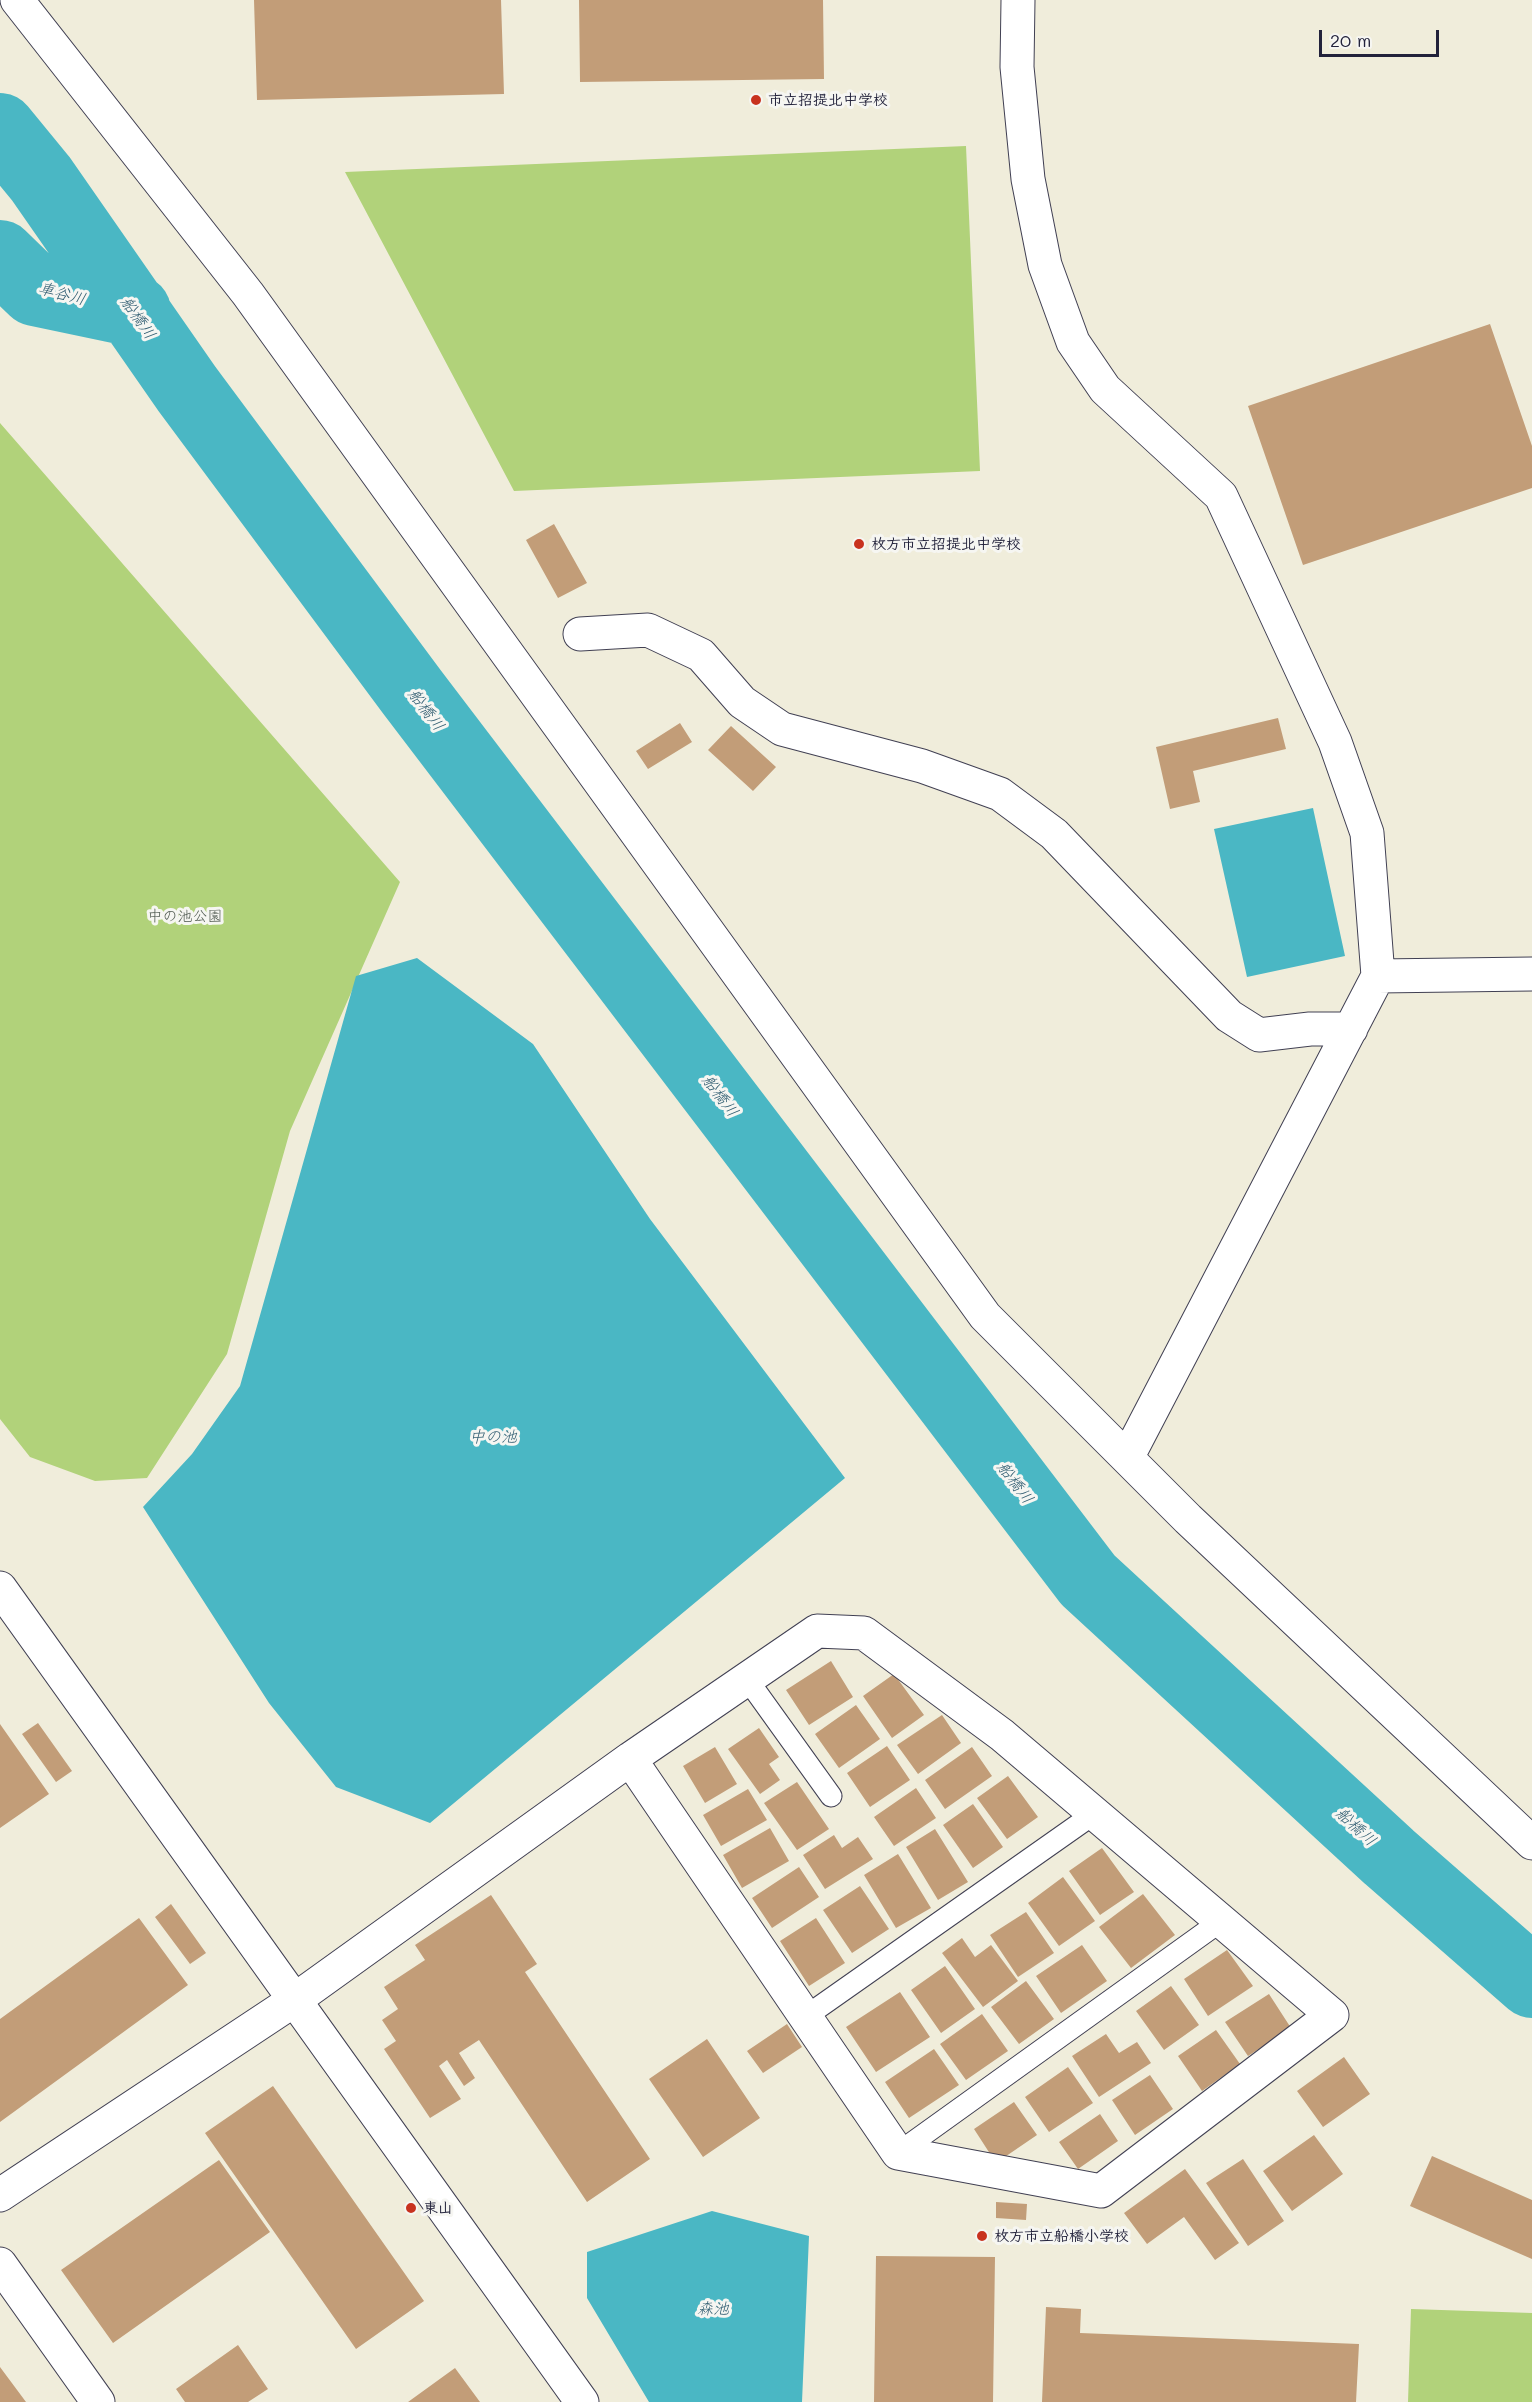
<!DOCTYPE html>
<html>
<head>
<meta charset="utf-8">
<style>
	body { margin:0 }
	#map { position:relative; width:1532px; height:2402px; overflow:hidden; background:#f0eddb; font-family:Mali,sans-serif }
	canvas { display:block }
	.scale { position:absolute; left:1319px; top:30px; width:120px; height:27px; box-sizing:border-box; border:3px solid #22223b; border-top:0; padding-left:8px; font-size:18px; line-height:21px; white-space:nowrap; color:#22223b; -webkit-text-stroke:4px #f6f6f2; paint-order:stroke }
</style>
</head>
<body>
<div id="map">
<canvas width="1532" height="2402"></canvas>
<div class="scale">20 m</div>
</div>
<script>
const ctx = document.querySelector('canvas').getContext('2d');
ctx.lineJoin = 'round';
function fill(path, color) { ctx.fillStyle = color; ctx.fill(path, 'evenodd'); }
const toPath = rows => new Path2D(rows.map(r => 'M' + r).join(''));
function trace(path, color, width, dash) { ctx.strokeStyle = color; ctx.lineWidth = width; ctx.lineCap = dash ? 'butt' : 'round'; ctx.setLineDash(dash || []); ctx.stroke(path); }
function drawText(font, color, halo, rows, align = 'center') {
  ctx.font = font + ' Mali,"Klee One",sans-serif'; ctx.lineWidth = 6; ctx.setLineDash([]); ctx.textBaseline = 'middle'; ctx.strokeStyle = halo; ctx.fillStyle = color; for (const [text, x, y, turn = 0] of rows) {
    ctx.save(); ctx.translate(x, y); ctx.rotate((+turn || 0) * Math.PI / 180); ctx.textAlign = isNaN(turn) ? turn : align; if (halo) ctx.strokeText(text, 0, 0); ctx.fillText(text, 0, 0); ctx.restore();
  }
}
fill(toPath([
	[966,146,980,471,514,491,345,172],
	[0,423,400,882,290,1131,227,1354,147,1478,95,1481,30,1457,0,1419],
	[1411,2309,1532,2313,1532,2402,1408,2402]
]), '#b1d27a');
fill(toPath([
	[1313,808,1345,956,1247,977,1214,829],
	[417,958,533,1044,650,1219,845,1478,430,1823,336,1787,269,1703,143,1507,192,1454,240,1386,356,976],
	[712,2211,809,2236,802,2402,649,2402,587,2298,587,2252]
]), '#4ab7c4');
trace(toPath([
	[0,129,41,179,187,389,412,692,1088,1580,1389,1857,1532,1982],
	[0,256,35,290,135,311]
]), '#4ab7c4', 72);
fill(toPath([
	[254,0,501,0,504,94,257,100],
	[579,0,823,0,824,79,580,82],
	[1490,324,1532,446,1532,488,1303,565,1248,406],
	[554,524,587,583,558,598,526,540],
	[1278,718,1286,749,1193,771,1200,802,1170,809,1156,747],
	[680,723,692,742,648,769,636,751],
	[731,726,776,767,753,791,708,750],
	[831,1661,853,1697,809,1725,786,1690],
	[894,1674,924,1715,892,1738,863,1696],
	[856,1705,880,1739,839,1768,815,1734],
	[942,1715,961,1743,918,1774,897,1745],
	[38,1723,72,1771,56,1782,22,1734],
	[0,1724,49,1794,0,1828],
	[759,1728,779,1757,769,1764,780,1780,760,1794,728,1749],
	[887,1746,910,1780,870,1807,847,1773],
	[715,1747,737,1784,705,1803,683,1766],
	[972,1747,992,1776,945,1809,925,1780],
	[1008,1776,1038,1817,1007,1839,977,1798],
	[797,1782,829,1829,797,1850,764,1803],
	[916,1788,936,1818,894,1846,874,1817],
	[748,1789,767,1820,721,1846,703,1815],
	[973,1804,1003,1847,973,1868,943,1825],
	[770,1828,789,1861,742,1888,723,1855],
	[935,1829,968,1882,938,1900,906,1847],
	[834,1835,842,1848,858,1837,873,1859,825,1889,803,1855],
	[1102,1848,1134,1892,1100,1915,1069,1871],
	[898,1854,931,1908,896,1928,864,1875],
	[799,1867,819,1897,772,1928,752,1898],
	[1063,1877,1095,1921,1059,1946,1028,1903],
	[860,1886,889,1929,852,1953,823,1910],
	[1143,1894,1175,1935,1131,1968,1099,1927],
	[491,1895,537,1964,525,1972,650,2159,587,2202,479,2040,459,2053,475,2078,464,2086,447,2060,439,2066,461,2099,430,2118,384,2049,396,2041,382,2020,398,2009,384,1987,425,1960,415,1945],
	[171,1904,206,1953,190,1964,155,1917],
	[1026,1912,1054,1953,1018,1977,990,1935],
	[139,1918,188,1985,0,2122,0,2019],
	[816,1918,845,1963,809,1986,780,1941],
	[962,1938,975,1957,991,1945,1018,1981,983,2007,942,1953],
	[1082,1945,1107,1981,1061,2013,1036,1976],
	[1227,1950,1253,1986,1208,2016,1184,1979],
	[945,1966,975,2009,941,2033,911,1990],
	[1026,1981,1054,2019,1019,2044,991,2007],
	[1171,1986,1199,2025,1164,2050,1136,2011],
	[900,1992,930,2037,876,2072,846,2027],
	[1269,1994,1291,2028,1248,2056,1225,2022],
	[982,2014,1008,2051,966,2080,940,2044],
	[787,2024,802,2047,763,2073,747,2051],
	[1216,2030,1240,2064,1202,2091,1178,2056],
	[1106,2034,1119,2053,1137,2042,1151,2063,1099,2097,1072,2056],
	[707,2039,760,2118,703,2157,649,2079],
	[934,2049,959,2085,909,2118,885,2082],
	[1344,2057,1370,2094,1323,2127,1297,2091],
	[1068,2067,1093,2103,1049,2132,1025,2097],
	[1150,2075,1173,2109,1135,2135,1112,2100],
	[273,2086,424,2301,356,2349,205,2133],
	[1014,2102,1037,2135,996,2163,974,2129],
	[1100,2114,1118,2141,1078,2169,1059,2142],
	[1314,2135,1343,2174,1292,2211,1263,2171],
	[1432,2156,1532,2200,1532,2259,1410,2206],
	[1243,2159,1284,2221,1248,2246,1206,2183],
	[219,2160,270,2232,113,2343,61,2270],
	[1185,2169,1239,2243,1215,2260,1184,2217,1147,2244,1124,2213],
	[996,2202,1027,2204,1026,2220,996,2218],
	[876,2256,995,2257,993,2402,874,2402],
	[1046,2307,1081,2309,1080,2333,1359,2344,1356,2402,1042,2402],
	[238,2345,268,2389,248,2402,185,2402,176,2389],
	[0,2367,26,2402,0,2402],
	[455,2368,480,2402,408,2402]
]), '#c29d78');
const service = toPath([
	[747,1679,831,1796],
	[805,2017,1095,1813],
	[898,2153,1221,1921]
]);
const minor = toPath([
	[17,0,248,294,985,1316,1188,1519,1532,1843],
	[1018,0,1017,67,1028,179,1045,265,1073,342,1105,389,1221,496,1335,742,1367,833,1378,976,1127,1458],
	[580,634,648,630,701,655,742,702,782,729,922,766,1000,794,1054,834,1229,1016,1259,1035,1310,1029,1351,1029],
	[1378,976,1532,974],
	[0,2195,296,1999,630,1759,817,1631,864,1633,1002,1735,1332,2015,1101,2191,898,2153,630,1759],
	[0,2264,98,2402]
]);
const tertiary = toPath([
	[0,1588,582,2402]
]);
trace(service, '#414053', 23);
trace(minor, '#414053', 35);
trace(tertiary, '#414053', 35);
trace(service, '#fff', 21);
trace(minor, '#fff', 33);
trace(tertiary, '#fff', 33);
for (const [x, y, r, color] of [
	[756,100,6,"#c8321e"],
	[859,544,6,"#c8321e"],
	[411,2208,6,"#c8321e"],
	[982,2236,6,"#c8321e"]
]) { const dot = new Path2D(); dot.arc(x, y, r, 0, 2 * Math.PI); ctx.fillStyle = color; ctx.fill(dot); trace(dot, '#f6f6f2', 2); }
drawText('bold 15px', '#22223b', '#f6f6f2', [
	["市立招提北中学校",768,100],
	["枚方市立招提北中学校",871,544],
	["東山",423,2208],
	["枚方市立船橋小学校",994,2236]
], 'left');
drawText('15px', '#4d574e', '#f6f6f2', [
	["中の池公園",185,916]
]);
drawText('italic 16px', '#325e72', '#f6f6f2', [
	["車谷川",62,294,15],
	["船橋川",138,318,55],
	["船橋川",426,710,53],
	["船橋川",720,1096,53],
	["中の池",493,1437],
	["船橋川",1015,1483,53],
	["船橋川",1356,1827,43],
	["森池",713,2309]
]);
</script>
</body>
</html>
